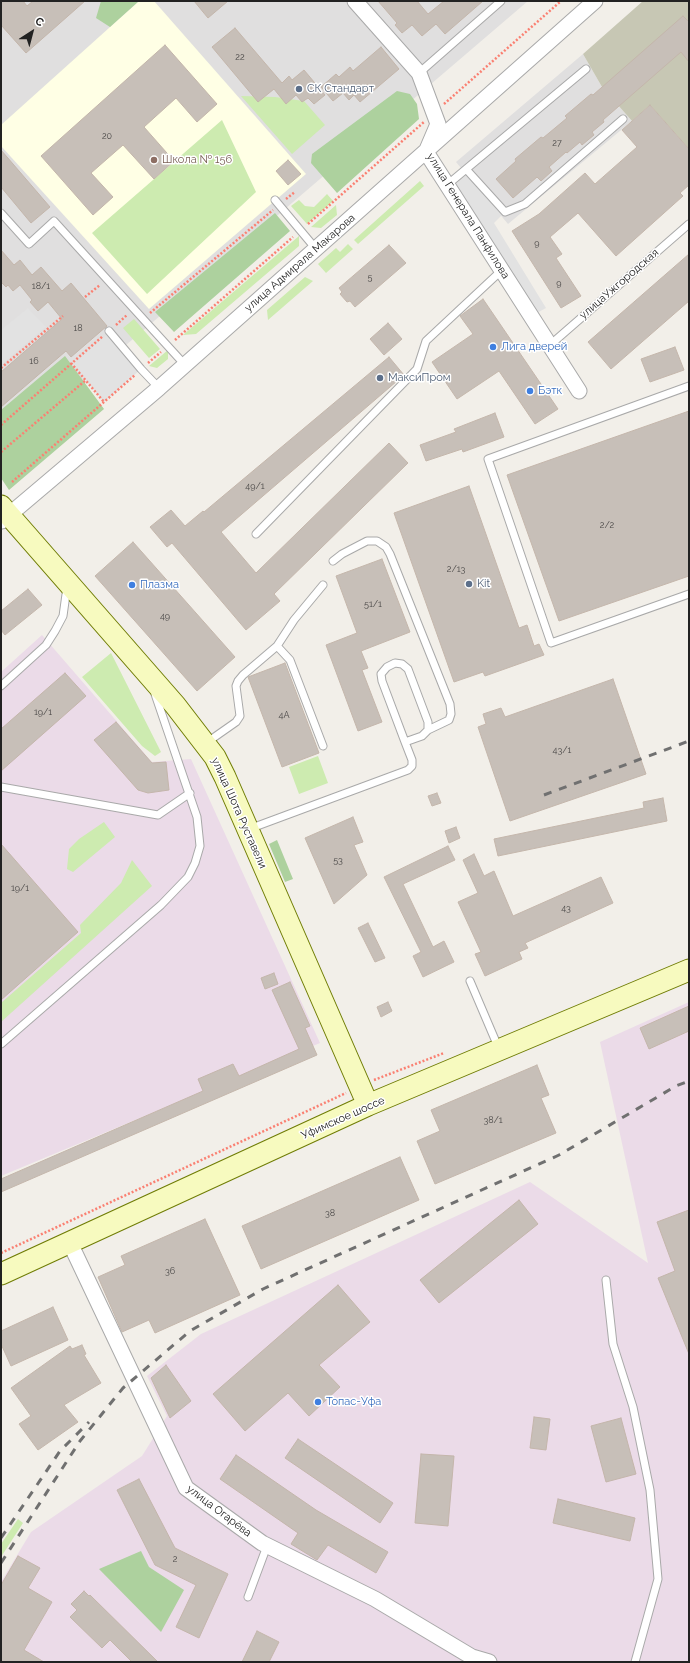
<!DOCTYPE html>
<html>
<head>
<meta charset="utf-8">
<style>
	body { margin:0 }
	#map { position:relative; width:690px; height:1663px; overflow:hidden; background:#f2efe9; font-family:Raleway,sans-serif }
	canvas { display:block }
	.frame { position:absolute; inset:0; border:2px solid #222; pointer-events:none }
	.north { position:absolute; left:12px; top:12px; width:40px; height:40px; -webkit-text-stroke:3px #fff; paint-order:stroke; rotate:36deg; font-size:11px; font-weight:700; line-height:16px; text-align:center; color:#222 }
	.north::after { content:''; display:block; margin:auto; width:14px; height:18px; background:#222; clip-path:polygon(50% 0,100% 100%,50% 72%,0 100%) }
</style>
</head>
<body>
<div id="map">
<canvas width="690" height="1663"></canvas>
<div class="frame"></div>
<div class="north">С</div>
</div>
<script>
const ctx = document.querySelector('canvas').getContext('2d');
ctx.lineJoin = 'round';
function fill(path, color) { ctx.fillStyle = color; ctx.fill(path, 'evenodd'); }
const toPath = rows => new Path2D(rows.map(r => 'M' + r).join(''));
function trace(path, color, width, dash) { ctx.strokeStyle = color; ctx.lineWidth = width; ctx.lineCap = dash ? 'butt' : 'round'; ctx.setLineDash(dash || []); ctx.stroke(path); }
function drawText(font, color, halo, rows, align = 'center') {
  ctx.font = font + ' Raleway,sans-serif'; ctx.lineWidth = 3; ctx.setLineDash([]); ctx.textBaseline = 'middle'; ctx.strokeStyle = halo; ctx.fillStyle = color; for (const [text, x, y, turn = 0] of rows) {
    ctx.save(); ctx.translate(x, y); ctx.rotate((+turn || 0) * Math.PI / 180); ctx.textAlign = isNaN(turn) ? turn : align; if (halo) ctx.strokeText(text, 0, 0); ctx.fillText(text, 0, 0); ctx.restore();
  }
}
fill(toPath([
	[1,1,528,1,1,452],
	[583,54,602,87,632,121,508,224,456,162]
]), '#e0dfdf');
fill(toPath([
	[42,635,152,762,191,759,320,1043,1,1176,1,672],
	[689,1002,689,1662,1,1662,1,1582,31,1532,142,1456,167,1416,147,1376,201,1334,530,1182,648,1263,600,1042]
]), '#ebdbe8');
fill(toPath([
	[139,1,154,1,306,174,149,309,1,146,1,125]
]), '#ffffe5');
fill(toPath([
	[643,1,689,1,689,149,650,105,632,121,602,87,583,54]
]), '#c7c7b4');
fill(toPath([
	[241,96,275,97,304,101,325,125,292,154],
	[222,120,256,192,147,294,92,233],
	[420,181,424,186,358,244,354,240],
	[327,194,333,201,307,224,291,206,299,200,305,206,314,207],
	[336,205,337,215,321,228,311,227],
	[299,236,299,246,196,334,183,335],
	[348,244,353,249,326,273,318,264,336,248,340,252],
	[305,277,313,281,268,320,267,310],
	[134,319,160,349,149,358,123,328],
	[168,350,168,359,157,368,149,366],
	[111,653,161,752,155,756,142,746,82,677],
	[318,756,328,783,299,794,289,767],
	[104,822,115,837,73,872,67,869,69,849,79,839],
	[132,860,152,886,1,1022,1,1003,81,933,80,925,121,883],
	[18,1519,23,1523,1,1557,1,1544]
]), '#cdebb0');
fill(toPath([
	[101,1,139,1,110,27,96,18],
	[397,91,410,94,417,104,419,119,337,193,311,163,312,154],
	[275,213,290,231,174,332,155,312],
	[65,356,104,409,9,490,1,478,1,410],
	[277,840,293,879,285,882,269,844],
	[141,1551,149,1567,184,1590,161,1632,99,1569]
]), '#add19e');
fill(toPath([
	[467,174,502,215,494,223,546,308,535,314,455,184],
	[28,308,46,327,1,365,1,330],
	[110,332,141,369,104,402,71,363]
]), '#e2e2e2');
const building = toPath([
	[1,1,23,1,27,6,33,1,85,1,26,53,1,25,1,1],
	[194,1,228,1,208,18,194,1],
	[378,1,417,1,428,14,444,1,483,1,445,34,436,24,422,36,412,25,402,33,395,25,397,23,378,1],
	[683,16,689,22,689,62,681,52,603,120,604,122,592,132,594,135,582,145,580,142,567,153,566,152,549,167,552,171,541,181,537,177,513,198,496,179,516,161,515,159,541,137,543,138,567,118,565,116,591,94,593,95,683,16],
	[235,28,282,83,289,76,292,80,304,70,325,95,314,104,308,98,302,102,296,95,286,104,274,89,258,102,212,47,235,28],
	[165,45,217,104,197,122,176,98,144,127,174,161,154,179,123,145,91,173,113,197,93,215,41,156,165,45],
	[381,47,399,69,360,102,354,95,349,100,343,93,333,101,321,87,336,74,339,77,350,67,353,71,381,47],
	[650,105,689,149,689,185,680,193,683,196,616,256,578,213,550,237,562,254,556,258,581,296,561,308,512,231,539,214,585,173,595,184,637,147,622,130,650,105],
	[1,150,50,207,31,223,1,187,1,150],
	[288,160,301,174,288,185,276,171,288,160],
	[389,245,406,263,355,307,350,301,347,302,340,294,342,292,339,288,389,245],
	[1,250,14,265,20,260,32,275,41,267,62,291,71,283,107,326,71,357,66,351,1,407,1,372,62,319,48,302,38,311,30,302,32,300,20,285,13,291,8,285,6,287,1,282,1,250],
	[689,254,689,301,611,369,588,342,689,254],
	[483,299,558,409,535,424,499,371,457,399,432,362,473,334,460,316,483,299],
	[388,323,402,339,384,355,370,339,388,323],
	[675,347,684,370,650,382,641,359,675,347],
	[389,357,404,375,221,532,256,573,389,443,408,463,274,594,280,601,246,630,172,543,167,547,150,527,171,510,185,526,203,511,204,512,389,357],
	[689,411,689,576,559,621,507,475,689,411],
	[495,413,504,437,463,452,462,449,426,461,420,445,456,432,454,429,495,413],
	[469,486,519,628,527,625,534,646,539,644,544,655,485,676,483,672,454,682,394,513,469,486],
	[133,542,235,657,197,691,95,576,133,542],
	[382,559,410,632,361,651,368,668,362,670,382,722,358,731,326,645,357,633,336,576,382,559],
	[28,589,42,605,5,635,1,630,1,611,28,589],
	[285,663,319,753,282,767,248,677,285,663],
	[65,673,86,696,1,771,1,729,65,673],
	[613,679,646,774,510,821,478,727,486,724,483,714,501,708,505,717,613,679],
	[116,722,152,763,166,762,169,790,148,793,138,790,94,740,116,722],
	[437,793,441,803,432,806,428,796,437,793],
	[663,798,667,821,498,856,494,839,644,808,643,802,663,798],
	[353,817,363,842,354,845,367,875,334,904,305,838,353,817],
	[456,827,460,838,449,843,445,831,456,827],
	[1,844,78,932,1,1000,1,844],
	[448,846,455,860,403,884,433,947,444,941,454,962,423,977,413,956,421,952,384,877,448,846],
	[474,854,484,876,494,871,513,916,601,877,613,903,525,943,528,948,519,952,522,959,485,976,475,954,481,952,458,902,478,893,463,860,474,854],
	[368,923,385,958,375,962,358,928,368,923],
	[274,973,278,984,265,989,261,978,274,973],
	[290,982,310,1026,305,1028,317,1055,1,1192,1,1179,203,1091,198,1079,233,1064,239,1076,299,1049,272,990,290,982],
	[388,1002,392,1011,381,1017,377,1007,388,1002],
	[689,1006,689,1031,649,1049,640,1028,689,1006],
	[537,1065,549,1095,541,1098,556,1133,435,1184,417,1141,440,1131,431,1110,537,1065],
	[400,1157,419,1200,261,1269,242,1226,400,1157],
	[519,1200,538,1224,439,1303,420,1280,519,1200],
	[689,1210,689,1354,658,1278,675,1271,657,1222,689,1210],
	[205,1219,240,1295,155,1333,149,1320,122,1332,98,1277,125,1265,121,1256,205,1219],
	[338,1285,370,1322,319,1365,340,1387,309,1416,288,1393,245,1431,213,1394,338,1285],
	[53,1307,68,1340,11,1366,1,1344,1,1331,53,1307],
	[82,1345,86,1354,84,1355,101,1383,64,1405,78,1422,38,1450,19,1424,31,1416,11,1388,70,1346,72,1349,82,1345],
	[166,1365,191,1401,170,1418,151,1378,166,1365],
	[534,1417,550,1419,546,1450,530,1448,534,1417],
	[621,1418,636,1474,606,1482,591,1426,621,1418],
	[298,1439,393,1503,380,1523,285,1458,298,1439],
	[421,1454,454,1456,448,1526,415,1523,421,1454],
	[236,1455,316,1510,388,1552,376,1573,328,1545,317,1560,291,1544,298,1533,220,1479,236,1455],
	[139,1479,175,1548,228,1574,199,1638,176,1627,196,1585,155,1565,117,1490,139,1479],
	[558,1499,635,1518,630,1541,553,1523,558,1499],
	[18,1556,40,1568,28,1588,52,1602,24,1650,44,1662,1,1662,1,1585,18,1556],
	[84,1591,89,1596,90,1595,158,1662,132,1662,110,1640,102,1648,70,1617,77,1610,71,1604,84,1591],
	[257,1631,279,1642,269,1662,242,1662,257,1631]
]);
fill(building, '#c7bfb8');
trace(building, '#c4b6ab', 1);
const lane = toPath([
	[419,73,501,1],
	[466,169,505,212,525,204,623,119],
	[447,185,586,69],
	[275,200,316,249],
	[1,213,29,244,54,221,185,365],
	[109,331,141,369,159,388],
	[550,345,689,224],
	[689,386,488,459,551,643,689,594],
	[256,534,417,369,426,341,502,270],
	[333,561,342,554,367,541,377,541,386,547,390,554,450,704,451,714,449,720,428,730],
	[277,646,290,660,323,746],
	[1,686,46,645,55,631,63,616,67,587],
	[206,743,236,722,240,716,236,686,238,681,243,675,277,646,294,620,323,585],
	[1,787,158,815,190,793],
	[249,829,408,770,412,766,412,760,405,742,382,681,381,674,387,667,395,663,402,664,408,669,428,722,428,730,422,736,405,742],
	[470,981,499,1049],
	[1,1044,161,905,188,877,195,863,200,846,197,817,155,694],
	[606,1280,613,1344,633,1407,650,1490,658,1579,635,1662],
	[248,1597,267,1546]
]);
const street = toPath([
	[355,1,419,73,438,124,426,152,579,391],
	[2,521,159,388,595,1],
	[70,1243,186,1488,262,1543,375,1599,472,1657,489,1662]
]);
const secondary = toPath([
	[1,506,175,705,215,757,225,777,368,1105],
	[1,1274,368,1105,689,970]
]);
trace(lane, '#a9a9a9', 9);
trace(street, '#a9a9a9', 17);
trace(secondary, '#707d05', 23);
trace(toPath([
	[444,104,561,1],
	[286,199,295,192],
	[308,224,424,122],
	[85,297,100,285],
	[150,313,273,210],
	[116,325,127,315],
	[175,340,293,237],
	[71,363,104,402],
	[148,363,161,352],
	[1,368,63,316],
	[1,425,103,336],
	[1,452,86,380],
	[12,482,135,375],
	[374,1080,444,1053],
	[1,1253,346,1093]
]), '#fa8072', 2.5, [2, 2]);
trace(lane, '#fff', 7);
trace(street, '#fff', 15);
trace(secondary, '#f7fabf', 21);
trace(toPath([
	[544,795,689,741],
	[1,1538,60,1451,89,1422],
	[1,1563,80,1441,123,1388,190,1331,263,1289,559,1155,676,1086,689,1081]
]), '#707070', 3, [8, 8]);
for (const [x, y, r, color] of [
	[299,89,4,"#5c6f8a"],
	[154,160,4,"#8d6e63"],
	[493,347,4,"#3f7fe0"],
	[380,378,4,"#5c6f8a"],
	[530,391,4,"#3f7fe0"],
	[469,584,4,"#5c6f8a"],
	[132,585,4,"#3f7fe0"],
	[318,1402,4,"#3f7fe0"]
]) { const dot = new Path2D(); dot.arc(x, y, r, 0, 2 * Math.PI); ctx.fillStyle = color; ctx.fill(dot); trace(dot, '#fff', 1.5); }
drawText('9px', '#4b4948', null, [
	["22",240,57],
	["20",107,136],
	["27",557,143],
	["9",537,243],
	["5",370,277],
	["9",559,283],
	["18/1",41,286],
	["18",78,328],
	["16",34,361],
	["49/1",255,486],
	["2/2",607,525],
	["2/13",456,569],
	["51/1",373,604],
	["49",165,616],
	["19/1",43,712],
	["4А",284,715],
	["43/1",562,750],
	["53",338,860],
	["19/1",20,888],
	["43",566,908],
	["38/1",493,1120],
	["38",330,1213],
	["36",170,1271],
	["2",175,1559]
]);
drawText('11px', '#4e5e75', '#fff', [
	["СК Стандарт",307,89],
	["МаксиПром",388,378],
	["Kit",477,584]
], 'left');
drawText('11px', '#785e54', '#fff', [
	["Школа № 156",162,160]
], 'left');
drawText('11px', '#222', '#fff', [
	["улица Генерала Панфилова",468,216,58],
	["улица Адмирала Макарова",300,263,-41],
	["улицаУжгородская",619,284,-41],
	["улица Шота Руставели",239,813,66],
	["Уфимское шоссе",343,1118,-24],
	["улица Огарёва",219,1511,37]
]);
drawText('11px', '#366cbe', '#fff', [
	["Лига дверей",501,347],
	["Бэтк",538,391],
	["Плазма",140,585],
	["Топас-Уфа",326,1402]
], 'left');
</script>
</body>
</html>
